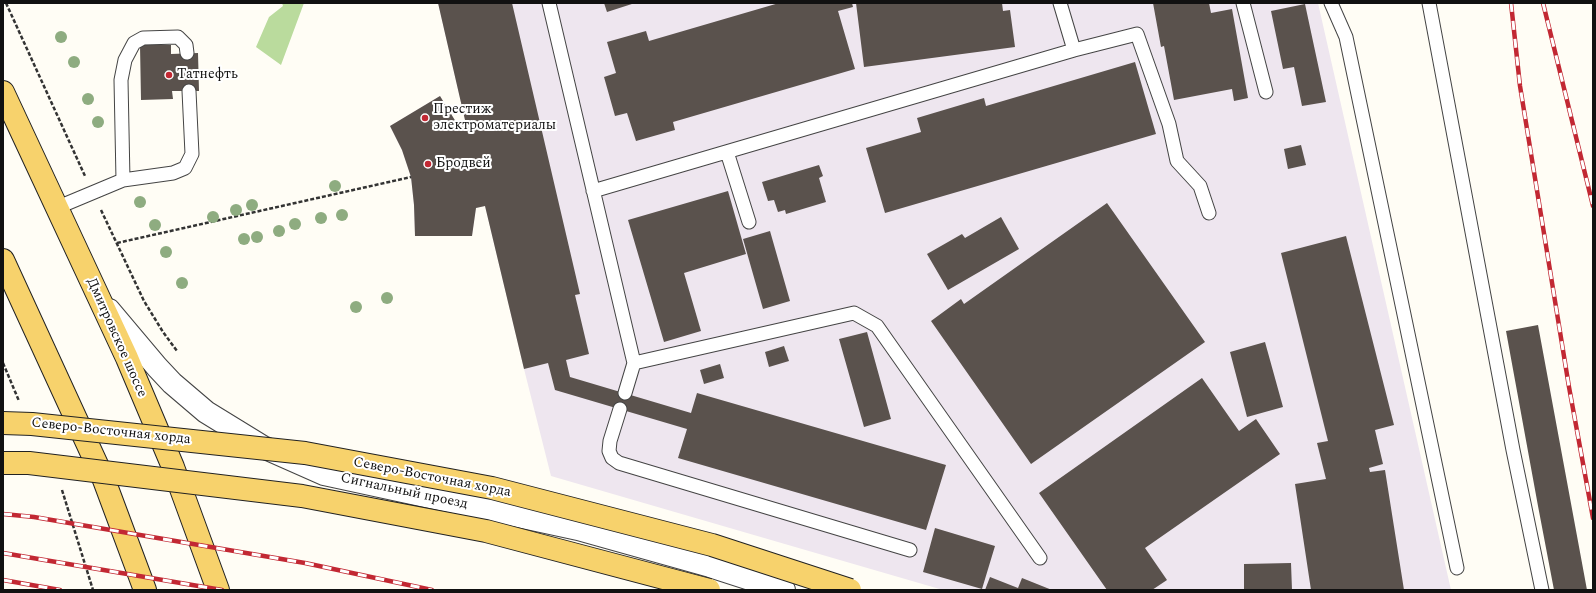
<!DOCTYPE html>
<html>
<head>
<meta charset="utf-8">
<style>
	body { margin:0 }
	#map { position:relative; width:1596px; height:593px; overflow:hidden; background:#fffdf5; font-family:Spectral,serif }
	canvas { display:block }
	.frame { position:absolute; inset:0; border:4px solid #111; pointer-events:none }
</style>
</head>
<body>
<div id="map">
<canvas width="1596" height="593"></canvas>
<div class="frame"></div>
</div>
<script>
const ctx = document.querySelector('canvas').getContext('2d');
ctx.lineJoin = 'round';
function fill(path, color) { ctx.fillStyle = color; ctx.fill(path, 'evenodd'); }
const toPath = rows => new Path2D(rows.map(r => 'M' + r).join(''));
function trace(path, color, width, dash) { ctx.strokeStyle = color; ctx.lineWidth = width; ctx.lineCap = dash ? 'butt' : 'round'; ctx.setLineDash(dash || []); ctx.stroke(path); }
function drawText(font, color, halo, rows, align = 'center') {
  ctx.font = font + ' Spectral,serif'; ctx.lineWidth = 4; ctx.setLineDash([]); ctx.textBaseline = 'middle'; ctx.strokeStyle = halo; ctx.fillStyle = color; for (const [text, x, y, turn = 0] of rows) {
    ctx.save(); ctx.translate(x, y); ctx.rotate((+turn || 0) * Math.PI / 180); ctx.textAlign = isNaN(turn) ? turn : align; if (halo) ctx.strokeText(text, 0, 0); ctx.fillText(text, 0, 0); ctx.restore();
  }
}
fill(toPath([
	[438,3,1318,3,1451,590,943,590,551,476,524,369,485,206,476,208,472,236,415,236,414,205,411,177,402,150,390,126,440,96,456,122,465,120]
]), '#eee6ef');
fill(toPath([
	[282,3,304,3,281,65,256,47,269,17,283,6]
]), '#badb9d');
fill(toPath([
	[438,3,512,3,580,294,575,295,589,354,566,360,570,377,691,413,697,393,946,465,926,530,678,458,687,429,555,390,548,363,524,369,485,206,476,208,472,236,415,236,414,205,411,177,402,150,390,126,440,96,456,122,465,120],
	[604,3,635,3,607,12],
	[779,3,852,3,853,7,838,11,855,69,673,122,675,130,636,141,627,113,615,116,604,77,616,73,607,42,646,31,649,41],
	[856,3,1002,3,1003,11,1010,10,1015,47,864,67],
	[1153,3,1209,3,1211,13,1232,9,1248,98,1234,101,1232,89,1174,100,1164,46,1161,47],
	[1305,4,1326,102,1302,106,1294,67,1283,69,1271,11],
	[140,45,171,45,171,54,198,53,199,91,172,91,173,99,141,100],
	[1135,62,1156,134,885,213,866,148,921,132,917,118,984,98,986,106],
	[1301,145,1306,165,1288,169,1284,149],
	[819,165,823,176,819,178,826,202,786,214,785,210,778,212,774,200,768,201,762,182],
	[728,191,746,254,684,273,701,331,664,342,628,220],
	[1107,203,1205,342,1031,464,931,321,961,299,964,304],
	[1001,217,1019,249,948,290,927,254,962,234,965,238],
	[770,231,790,301,763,309,743,239],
	[1346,236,1394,425,1375,430,1383,464,1369,468,1370,472,1385,470,1404,590,1311,590,1295,484,1326,479,1317,443,1328,441,1281,253],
	[1538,325,1587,590,1554,590,1538,506,1506,331],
	[867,332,891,419,864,427,839,339],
	[1265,342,1283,407,1247,417,1230,352],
	[784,346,789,361,769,367,765,352],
	[720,364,724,378,704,384,700,370],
	[1202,378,1239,431,1256,419,1280,454,1145,548,1167,580,1152,590,1107,590,1039,493],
	[935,528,995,546,982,589,923,572],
	[1291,563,1292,590,1244,590,1244,564],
	[990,577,1018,588,1022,578,1052,590,985,590]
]), '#5a524d');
const service = toPath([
	[549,3,634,363,854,313,877,326,1040,558],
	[1243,3,1266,92],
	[1331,3,1346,37,1457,568],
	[1429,3,1513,450,1542,590],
	[1074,50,1137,34,1169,124,1177,161,1200,186,1209,213],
	[727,152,749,222],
	[123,180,121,80,125,60,134,43,143,38,178,37,186,45,187,53],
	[593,191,1074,50,1060,3],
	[56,208,123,180,173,173,185,168,192,154,189,91],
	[625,393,634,363],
	[620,409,610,441,609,451,612,458,619,463,910,550]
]);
const tertiary = toPath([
	[109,310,157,367,172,383,206,412,263,447,324,474,578,529,710,566,784,590]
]);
const primary = toPath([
	[3,92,127,358,173,467,218,590],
	[3,260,104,480,145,590]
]);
trace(service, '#444', 15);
trace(tertiary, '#444', 24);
trace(primary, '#222', 24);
trace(toPath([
	[6,3,85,176],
	[101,210,144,301,163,332,177,351],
	[117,243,411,177],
	[3,363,19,401],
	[62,490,93,590]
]), '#333', 2.5, [4, 2]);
trace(service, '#fff', 13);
trace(tertiary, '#fff', 22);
trace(primary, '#f7d26c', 22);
const rail = toPath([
	[1511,3,1520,86,1569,387,1593,518],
	[1543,3,1593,206],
	[3,514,34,517,305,563,432,590],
	[3,553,222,590],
	[3,580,60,590]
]);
trace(rail, '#c22833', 4.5);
trace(rail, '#fff', 3, [9]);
const primaryBridge = toPath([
	[3,423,32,424,305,453,492,488,712,545,850,590],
	[3,463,29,463,302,496,486,531,709,590]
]);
trace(primaryBridge, '#222', 24, []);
trace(primaryBridge, '#f7d26c', 22);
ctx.fillStyle = '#8eac80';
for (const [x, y] of [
	[61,37],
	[74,62],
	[88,99],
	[98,122],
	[335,186],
	[140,202],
	[252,205],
	[236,210],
	[342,215],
	[213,217],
	[321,218],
	[295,224],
	[155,225],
	[279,231],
	[257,237],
	[244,239],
	[166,252],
	[182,283],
	[387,298],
	[356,307]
]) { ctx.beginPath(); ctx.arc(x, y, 6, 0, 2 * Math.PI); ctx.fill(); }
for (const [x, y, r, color] of [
	[169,75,4,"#c22833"],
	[425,118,4,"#c22833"],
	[428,164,4,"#c22833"]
]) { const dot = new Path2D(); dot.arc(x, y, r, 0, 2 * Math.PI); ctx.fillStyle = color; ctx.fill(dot); trace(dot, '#fff', 1.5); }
drawText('14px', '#111', '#fff', [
	["Татнефть",177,75],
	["Престиж",433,110],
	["электроматериалы",433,126],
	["Бродвей",436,164]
], 'left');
drawText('14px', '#111', '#fff', [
	["Дмитровское шоссе",116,338,66],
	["Северо-Восточная хорда",111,432,6],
	["Северо-Восточная хорда",432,478,11],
	["Сигнальный проезд",404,492,12]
]);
</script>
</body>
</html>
